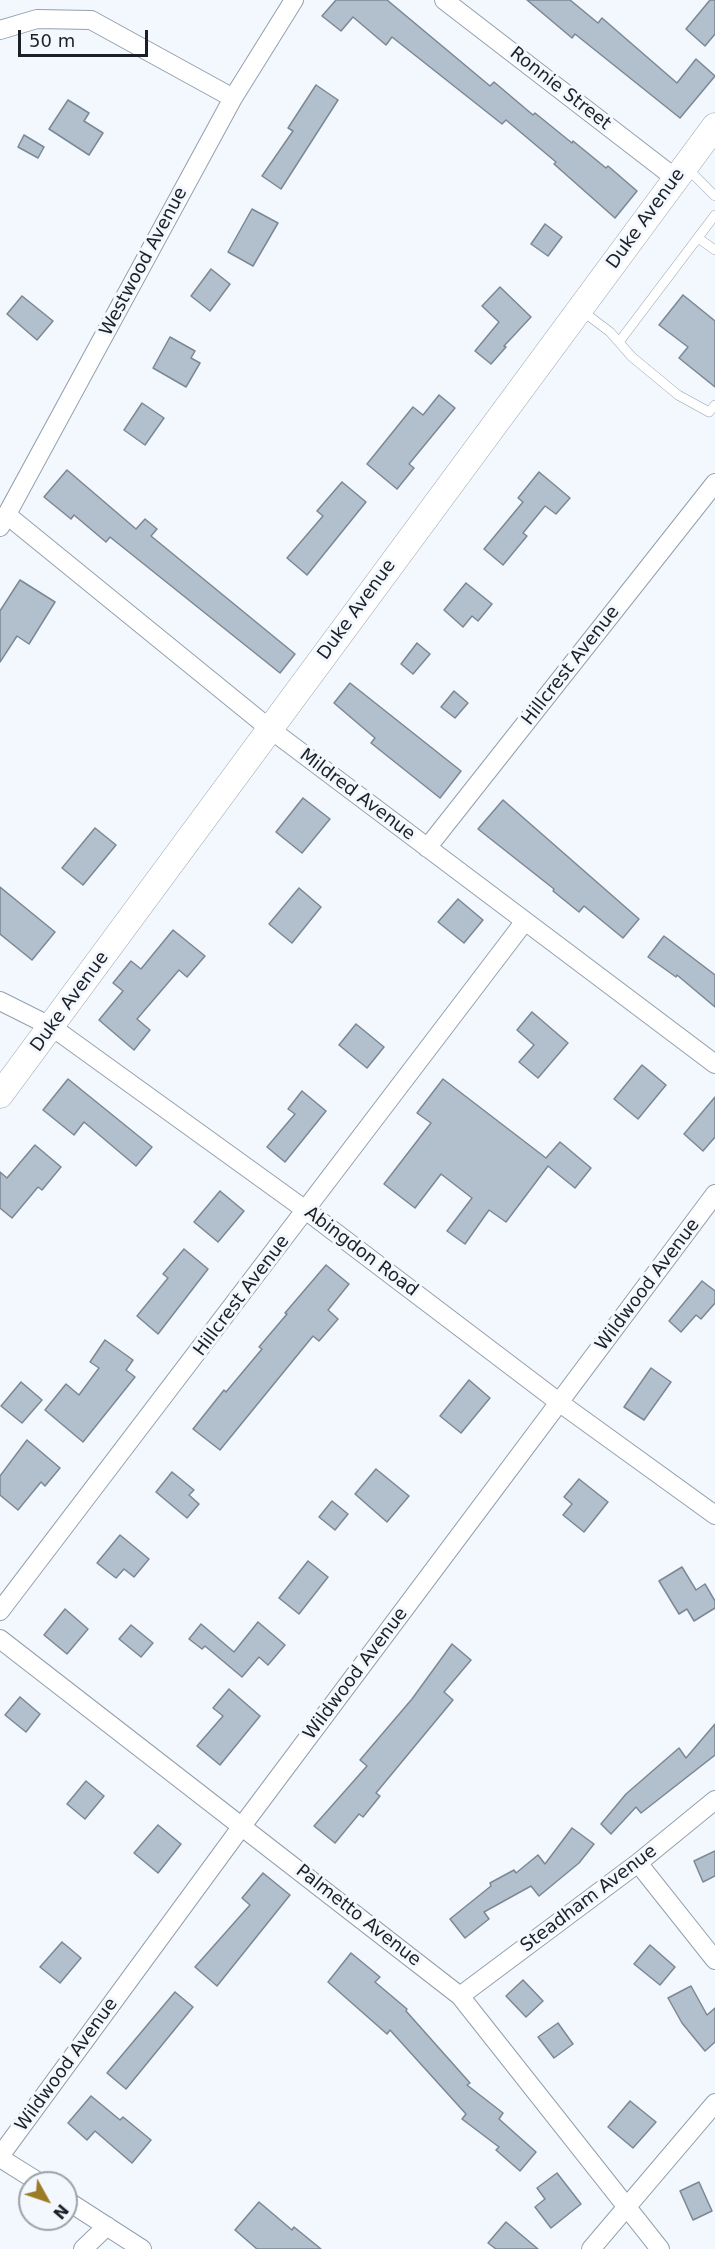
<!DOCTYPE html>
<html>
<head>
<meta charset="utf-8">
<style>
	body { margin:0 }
	#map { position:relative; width:715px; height:2249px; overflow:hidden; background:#f3f8fe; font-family:"DejaVu Sans",sans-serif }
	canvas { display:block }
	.north { position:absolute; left:18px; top:2171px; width:60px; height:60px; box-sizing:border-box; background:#f3f8fe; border:2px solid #9da2a8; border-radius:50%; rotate:130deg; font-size:16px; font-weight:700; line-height:24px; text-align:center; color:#1c2026 }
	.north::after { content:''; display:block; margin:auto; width:21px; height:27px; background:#9b7b25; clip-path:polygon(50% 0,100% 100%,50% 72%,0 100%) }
	.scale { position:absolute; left:18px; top:30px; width:130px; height:27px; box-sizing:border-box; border:3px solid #1c2026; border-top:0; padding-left:8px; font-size:18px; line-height:21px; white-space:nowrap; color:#1c2026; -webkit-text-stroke:4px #f3f8fe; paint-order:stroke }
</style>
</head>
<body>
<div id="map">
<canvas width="715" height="2249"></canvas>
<div class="north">N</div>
<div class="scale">50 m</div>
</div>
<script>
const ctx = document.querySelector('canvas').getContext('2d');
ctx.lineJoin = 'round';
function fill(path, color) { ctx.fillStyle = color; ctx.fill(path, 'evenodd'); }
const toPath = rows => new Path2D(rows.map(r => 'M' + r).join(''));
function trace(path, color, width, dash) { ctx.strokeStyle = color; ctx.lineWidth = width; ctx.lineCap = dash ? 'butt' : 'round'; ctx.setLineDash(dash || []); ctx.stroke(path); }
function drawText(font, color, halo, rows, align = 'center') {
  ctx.font = font + ' "DejaVu Sans",sans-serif'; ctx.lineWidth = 6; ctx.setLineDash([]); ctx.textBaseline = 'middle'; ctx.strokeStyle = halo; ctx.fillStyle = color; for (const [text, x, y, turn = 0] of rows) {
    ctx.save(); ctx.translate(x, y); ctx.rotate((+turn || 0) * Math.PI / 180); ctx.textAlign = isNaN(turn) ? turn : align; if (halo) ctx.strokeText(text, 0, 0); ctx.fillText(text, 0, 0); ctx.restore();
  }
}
const building = toPath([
	[336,0,387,0,490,86,494,82,533,115,535,113,572,143,573,141,606,168,608,166,637,191,615,218,554,164,556,162,506,120,502,124,392,37,386,45,353,17,341,31,322,16,336,0],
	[527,0,570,0,598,23,602,18,677,83,696,59,715,76,680,118,575,34,572,38,527,0],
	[710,0,715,0,715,34,705,46,686,29,710,0],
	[316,85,338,100,281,189,262,176,293,131,288,128,316,85],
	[68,100,89,113,84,121,103,133,89,155,49,129,68,100],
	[24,135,44,147,38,158,18,147,24,135],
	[252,209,278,223,253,266,228,252,252,209],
	[545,224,562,237,548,256,531,244,545,224],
	[211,269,230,284,210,311,191,296,211,269],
	[500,287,531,317,504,346,506,347,491,364,475,351,499,322,482,306,500,287],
	[683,295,715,321,715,387,679,358,688,347,659,325,683,295],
	[22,296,53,321,37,340,7,314,22,296],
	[170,337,195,351,191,358,200,363,186,387,153,368,170,337],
	[439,395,455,408,409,464,414,468,397,489,367,464,413,407,423,415,439,395],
	[142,403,164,418,145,445,124,430,142,403],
	[67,470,136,529,145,519,157,529,151,536,295,654,280,673,110,537,106,542,74,515,71,519,44,497,67,470],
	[539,472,570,498,556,514,545,506,523,533,527,536,503,565,484,549,523,502,518,498,539,472],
	[342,482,366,502,307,575,287,558,323,516,317,511,342,482],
	[20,580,55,602,29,644,17,636,0,662,0,611,20,580],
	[466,583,492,604,478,621,472,616,463,627,444,610,466,583],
	[417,643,430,654,413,674,401,664,417,643],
	[350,683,461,771,440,798,371,743,375,738,334,703,350,683],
	[454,691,468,703,455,718,441,707,454,691],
	[303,798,330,819,302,853,276,832,303,798],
	[503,800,639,919,623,938,584,906,579,912,553,891,554,889,478,829,503,800],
	[95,828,116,845,83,885,62,868,95,828],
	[0,887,55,932,32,960,0,934,0,887],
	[299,888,321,907,292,943,269,924,299,888],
	[458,899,483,920,464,943,438,922,458,899],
	[173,930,205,956,187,977,179,970,137,1019,150,1030,134,1050,99,1020,123,991,113,983,131,961,141,969,173,930],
	[664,936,715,975,715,1007,677,975,676,977,648,957,664,936],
	[532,1012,568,1043,538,1078,519,1062,534,1045,517,1030,532,1012],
	[356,1024,384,1047,367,1068,339,1045,356,1024],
	[642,1065,666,1085,638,1119,614,1099,642,1065],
	[68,1079,152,1147,136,1166,84,1122,74,1135,43,1110,68,1079],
	[443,1079,546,1158,560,1142,591,1168,575,1188,548,1166,506,1222,489,1210,465,1244,447,1231,472,1198,441,1174,415,1208,384,1184,431,1123,417,1113,443,1079],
	[302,1091,326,1111,285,1162,267,1147,295,1114,288,1109,302,1091],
	[715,1097,715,1137,703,1151,684,1134,715,1097],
	[35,1145,61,1167,42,1190,38,1187,12,1218,0,1208,0,1172,7,1178,35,1145],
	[220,1191,244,1211,218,1242,194,1222,220,1191],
	[184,1249,208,1269,158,1334,137,1316,168,1278,163,1274,184,1249],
	[326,1265,349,1284,328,1310,338,1319,319,1341,313,1336,220,1450,193,1429,224,1390,226,1392,262,1349,259,1347,287,1314,285,1313,326,1265],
	[702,1281,715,1291,715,1303,701,1319,696,1315,681,1332,669,1321,702,1281],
	[105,1340,133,1360,126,1370,135,1377,83,1442,45,1410,66,1384,79,1395,99,1368,90,1362,105,1340],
	[651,1368,671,1382,644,1420,624,1407,651,1368],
	[469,1380,490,1398,461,1433,440,1416,469,1380],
	[21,1382,42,1400,22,1423,1,1406,21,1382],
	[27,1440,60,1468,45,1486,41,1482,18,1510,0,1495,0,1476,27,1440],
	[376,1469,409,1496,387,1522,355,1494,376,1469],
	[172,1472,194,1490,189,1495,199,1504,187,1518,156,1492,172,1472],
	[579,1479,608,1502,584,1532,563,1515,572,1504,564,1497,579,1479],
	[332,1501,348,1514,335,1530,319,1517,332,1501],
	[120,1535,149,1559,134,1577,124,1569,116,1578,97,1563,120,1535],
	[308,1561,328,1577,299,1614,279,1598,308,1561],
	[682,1567,696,1590,705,1584,715,1601,715,1608,694,1621,687,1609,679,1614,659,1581,682,1567],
	[65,1609,88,1629,67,1654,44,1635,65,1609],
	[258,1622,285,1645,268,1665,259,1657,242,1677,205,1646,202,1649,189,1639,201,1624,234,1652,258,1622],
	[131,1625,153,1643,141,1657,119,1639,131,1625],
	[452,1644,471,1660,444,1692,453,1700,376,1793,380,1796,363,1817,359,1814,335,1843,314,1826,367,1766,360,1760,412,1699,452,1644],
	[229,1689,260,1716,220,1765,197,1746,223,1716,213,1708,229,1689],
	[20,1697,40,1714,26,1732,5,1715,20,1697],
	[715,1724,715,1755,641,1813,636,1807,611,1834,601,1824,626,1794,679,1748,686,1758,715,1724],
	[86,1781,104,1796,85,1819,67,1804,86,1781],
	[158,1825,181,1844,158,1873,134,1853,158,1825],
	[572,1828,594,1844,579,1863,539,1896,531,1886,484,1912,489,1919,465,1938,450,1919,491,1886,490,1883,514,1870,516,1873,538,1855,545,1864,572,1828],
	[715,1851,715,1876,703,1882,694,1861,715,1851],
	[263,1873,290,1895,217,1986,195,1967,250,1905,242,1898,263,1873],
	[62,1942,81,1958,60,1983,40,1967,62,1942],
	[650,1945,675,1967,660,1985,634,1964,650,1945],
	[351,1953,380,1977,375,1982,407,2009,406,2011,470,2083,467,2085,503,2113,499,2119,536,2152,520,2171,496,2150,499,2147,462,2119,466,2114,390,2030,387,2034,328,1982,351,1953],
	[523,1980,543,2001,526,2017,506,1996,523,1980],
	[691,1986,707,2015,715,2008,715,2042,705,2051,682,2023,668,1998,691,1986],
	[175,1992,193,2007,126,2089,107,2073,175,1992],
	[558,2023,573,2044,554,2058,538,2037,558,2023],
	[91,2096,120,2120,123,2117,151,2140,132,2163,95,2131,87,2140,68,2123,91,2096],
	[630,2101,656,2122,633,2148,608,2127,630,2101],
	[557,2173,581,2204,551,2228,535,2207,545,2199,537,2188,557,2173],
	[699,2182,712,2211,693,2220,680,2191,699,2182],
	[259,2202,292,2230,294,2227,321,2249,257,2249,235,2230,259,2202],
	[506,2222,538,2249,496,2249,488,2243,506,2222]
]);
fill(building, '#b2bfcd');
trace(building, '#7c8895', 1.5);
const lane = toPath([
	[686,167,715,196],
	[698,238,715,250],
	[581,310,610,332,632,357,678,395,709,412,715,405],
	[619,342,715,215]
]);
const street = toPath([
	[444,0,675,178],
	[0,30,37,19,91,20,233,98],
	[7,515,270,729,715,1064],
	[0,527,233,98,294,0],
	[427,848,715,483],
	[0,1001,52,1027,307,1211,560,1403,715,1515],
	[0,1611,525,921],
	[0,1639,460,1996,660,2249],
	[638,1863,715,1960],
	[460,1996,638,1863,715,1800],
	[0,2156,242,1826,715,1194],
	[0,2158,40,2183],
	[66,2200,142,2249],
	[83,2249,107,2226],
	[591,2249,715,2103]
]);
const secondary = toPath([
	[0,1095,715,126]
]);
trace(lane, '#94a0ae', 10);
trace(street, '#94a0ae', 20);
trace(secondary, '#94a0ae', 27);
trace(lane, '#fff', 9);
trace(street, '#fff', 18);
trace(secondary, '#fff', 26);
drawText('18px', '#1c2026', '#f3f8fe', [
	["Ronnie Street",560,89,38],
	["Duke Avenue",646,219,-54],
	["Westwood Avenue",144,262,-62],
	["Duke Avenue",357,610,-54],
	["Hillcrest Avenue",571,666,-52],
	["Mildred Avenue",357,795,37],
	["Duke Avenue",70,1002,-54],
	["Abingdon Road",361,1252,37],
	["Wildwood Avenue",648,1285,-53],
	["Hillcrest Avenue",242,1296,-53],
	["Wildwood Avenue",356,1674,-53],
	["Steadham Avenue",589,1899,-37],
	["Palmetto Avenue",358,1916,38],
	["Wildwood Avenue",67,2065,-54]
]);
</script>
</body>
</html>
